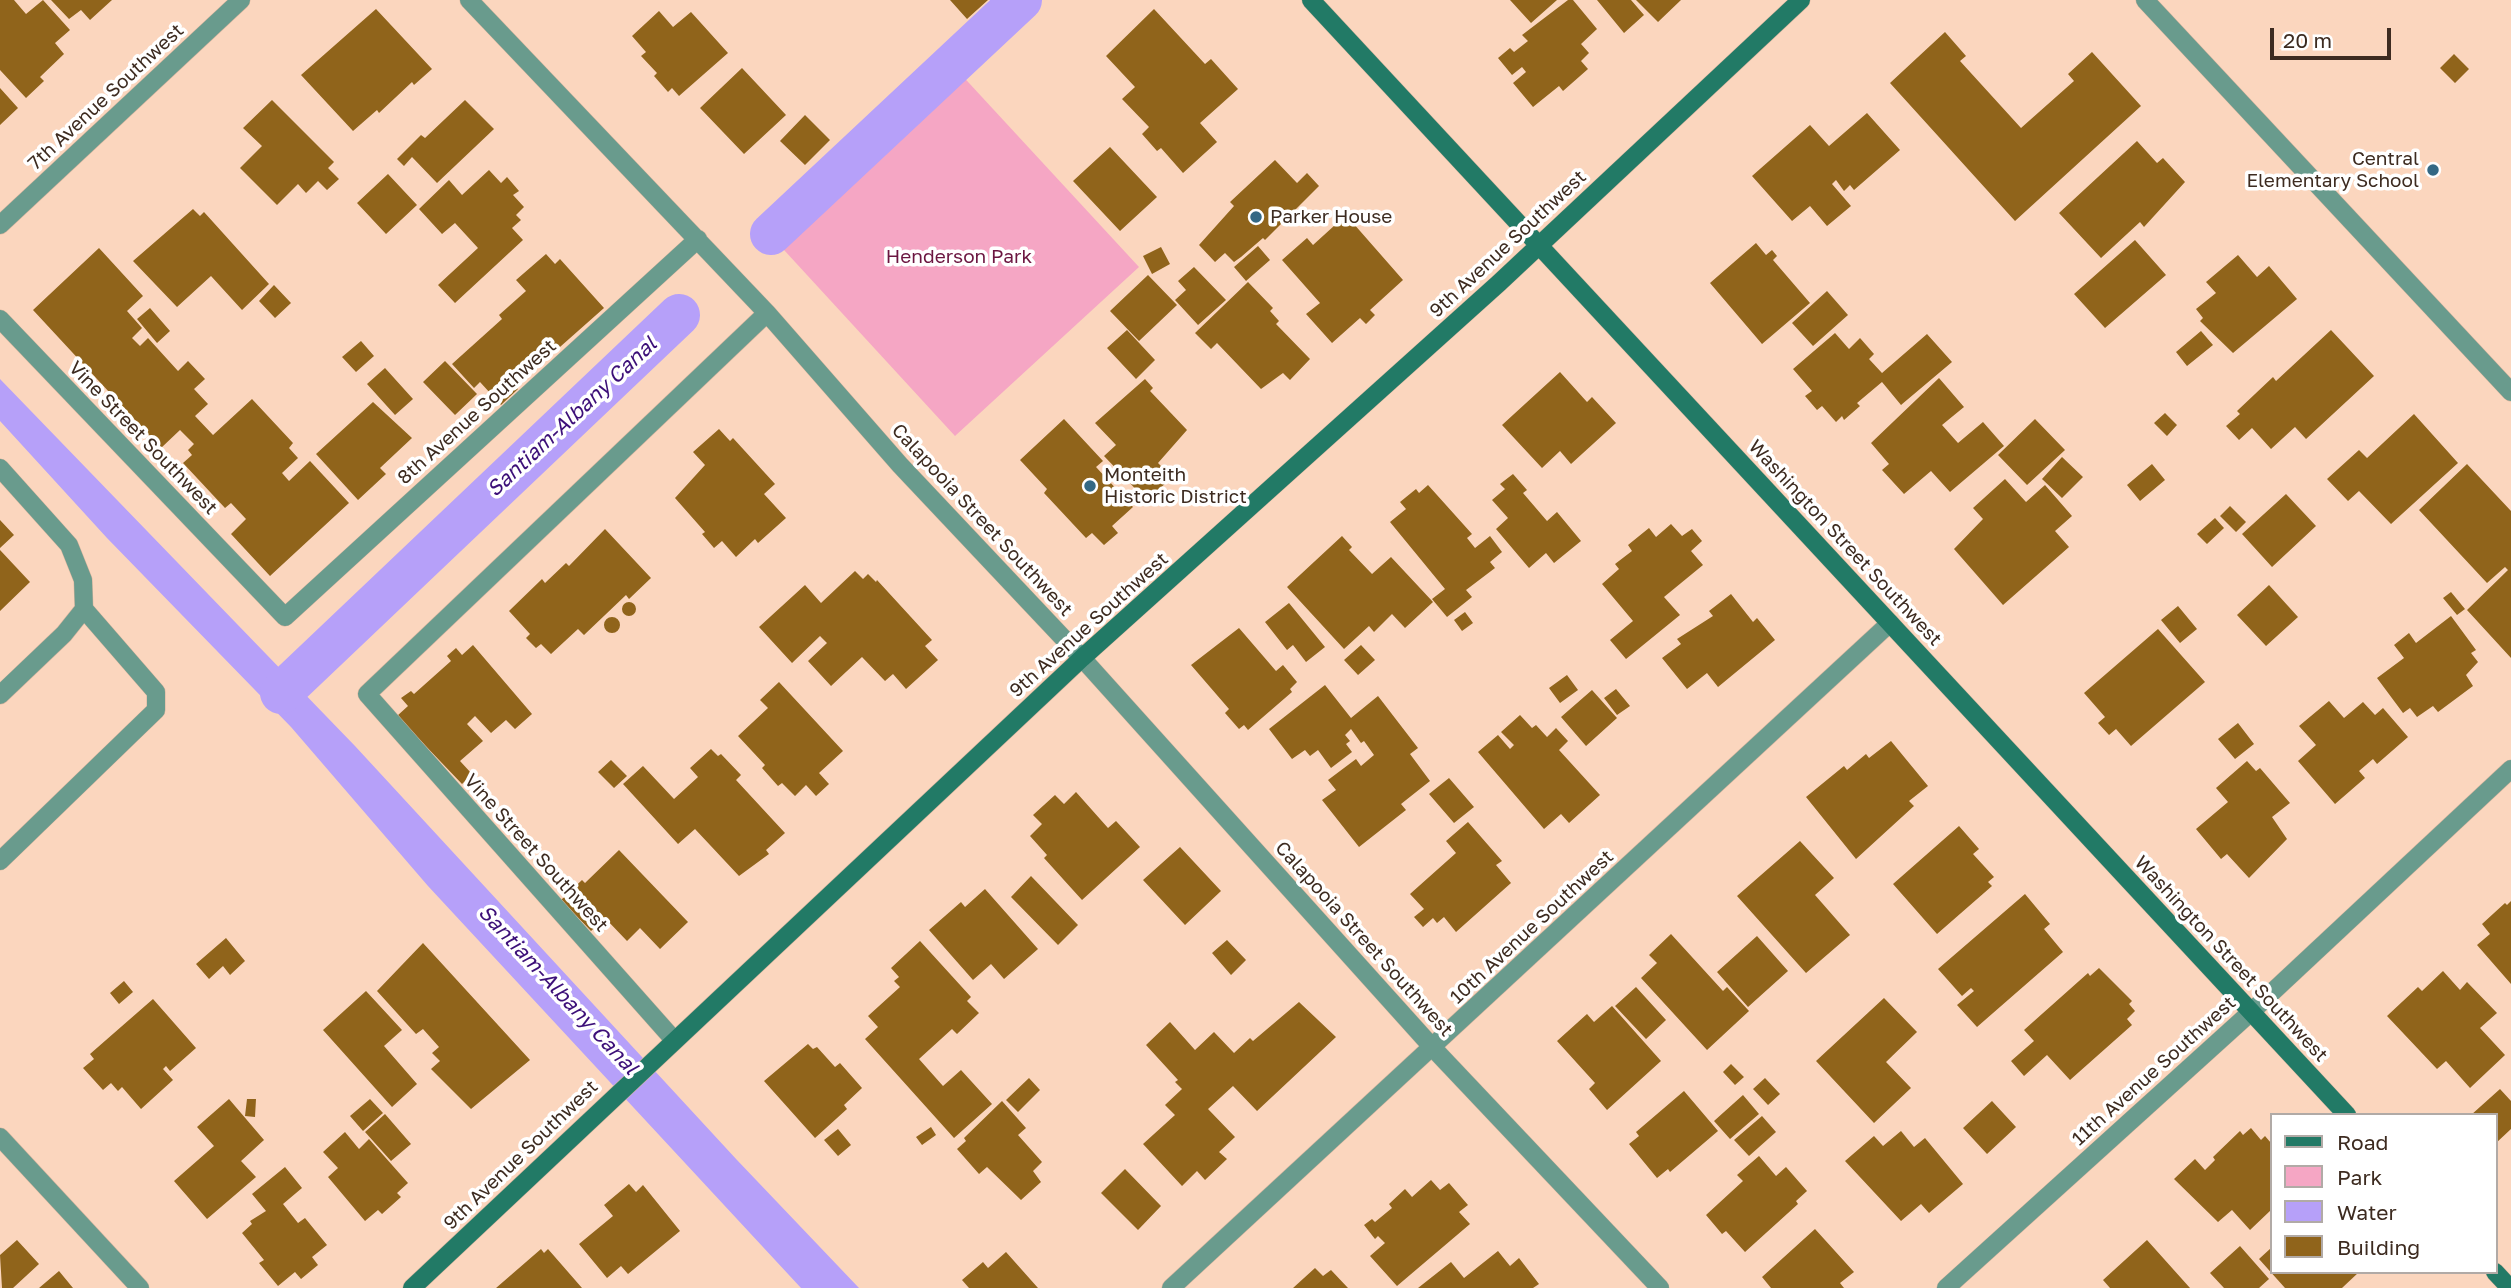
<!DOCTYPE html>
<html>
<head>
<meta charset="utf-8">
<style>
	body { margin:0 }
	#map { position:relative; width:2511px; height:1288px; overflow:hidden; background:#fbd6be; font-family:"Golos Text",sans-serif }
	canvas { display:block }
	.legend { position:absolute; left:2270px; top:1113px; width:228px; height:161px; box-sizing:border-box; background:#fff; border:2px solid #b1aaa6; margin:0; padding:9px 12px; list-style:none; font-size:21px; color:#3d2b20 }
	.legend li { display:flex; align-items:center; gap:14px; height:35px }
	.legend b { width:35px; border:2px solid #b1aaa6 }
	.scale { position:absolute; left:2270px; top:28px; width:121px; height:32px; box-sizing:border-box; border:4px solid #3d2b20; border-top:0; padding-left:9px; font-size:21px; line-height:24px; white-space:nowrap; color:#3d2b20; -webkit-text-stroke:5px #fff; paint-order:stroke }
</style>
</head>
<body>
<div id="map">
<canvas width="2511" height="1288"></canvas>
<ul class="legend">
<li><b style="height:9px;background:#227a66"></b>Road</li>
<li><b style="height:19px;background:#f5a6c4"></b>Park</li>
<li><b style="height:19px;background:#b6a0f9"></b>Water</li>
<li><b style="height:19px;background:#90641b"></b>Building</li>
</ul>
<div class="scale">20 m</div>
</div>
<script>
const ctx = document.querySelector('canvas').getContext('2d');
ctx.lineJoin = 'round';
function fill(path, color) { ctx.fillStyle = color; ctx.fill(path, 'evenodd'); }
const toPath = rows => new Path2D(rows.map(r => 'M' + r).join(''));
function trace(path, color, width, dash) { ctx.strokeStyle = color; ctx.lineWidth = width; ctx.lineCap = dash ? 'butt' : 'round'; ctx.setLineDash(dash || []); ctx.stroke(path); }
function drawText(font, color, halo, rows, align = 'center') {
  ctx.font = font + ' "Golos Text",sans-serif'; ctx.lineWidth = 7; ctx.setLineDash([]); ctx.textBaseline = 'middle'; ctx.strokeStyle = halo; ctx.fillStyle = color; for (const [text, x, y, turn = 0] of rows) {
    ctx.save(); ctx.translate(x, y); ctx.rotate((+turn || 0) * Math.PI / 180); ctx.textAlign = isNaN(turn) ? turn : align; if (halo) ctx.strokeText(text, 0, 0); ctx.fillText(text, 0, 0); ctx.restore();
  }
}
fill(toPath([
	[957,70,1139,267,955,436,773,238]
]), '#f5a6c4');
fill(toPath([
	[0,379,355,746,737,1160,859,1288,801,1288,428,886,291,727,107,538,0,421]
]), '#b6a0f9');
trace(toPath([
	[771,234,1021,0],
	[281,693,679,315]
]), '#b6a0f9', 42);
fill(toPath([
	[0,0,14,0,26,14,43,0,70,30,55,43,64,54,40,77,44,81,26,98,0,70],
	[51,0,112,0,90,20,81,10,69,19],
	[950,0,988,0,967,19],
	[1510,0,1557,0,1531,23],
	[1568,0,1573,0,1597,29,1581,44,1589,53,1581,61,1588,69,1563,91,1559,86,1533,107,1513,83,1526,72,1522,67,1512,75,1498,58,1510,48,1514,52,1528,41,1522,35],
	[1597,0,1631,0,1644,15,1624,33],
	[1636,0,1681,0,1658,22],
	[376,9,432,69,414,85,412,82,379,113,377,110,353,131,301,75],
	[1154,9,1205,64,1211,59,1238,89,1200,123,1217,142,1183,173,1161,148,1157,151,1142,134,1149,127,1122,99,1135,87,1106,56],
	[659,11,673,27,691,12,728,53,679,96,672,88,668,92,654,76,657,73,641,56,646,52,632,36],
	[1945,32,1966,56,1960,61,2021,128,2074,81,2068,74,2092,52,2141,106,2015,221,1890,83],
	[2454,54,2469,69,2455,83,2440,68],
	[742,68,786,115,744,154,700,108],
	[0,88,18,108,0,125],
	[272,100,334,162,328,168,339,179,327,190,318,181,306,193,298,184,277,205,240,168,262,146,243,128],
	[465,100,494,129,437,183,412,157,404,166,397,159,421,135,425,138],
	[1867,113,1900,150,1854,190,1850,185,1844,191,1836,180,1832,184,1851,206,1827,226,1810,206,1792,221,1752,176,1810,125,1829,146],
	[805,115,830,140,805,165,780,141],
	[2137,141,2157,163,2163,158,2185,182,2144,227,2140,222,2101,258,2059,213],
	[1110,147,1157,197,1120,231,1073,181],
	[1275,160,1297,183,1307,173,1319,186,1265,240,1263,238,1241,257,1234,262,1225,253,1215,262,1199,245,1234,206,1230,202],
	[489,170,501,183,507,177,519,191,513,195,524,207,516,215,521,220,512,228,523,240,455,303,438,285,478,248,455,223,442,234,419,209,449,180,462,195],
	[388,174,417,205,386,234,357,203],
	[193,209,200,216,204,212,269,284,242,310,211,276,177,307,133,261],
	[1346,215,1403,280,1370,310,1375,315,1366,324,1360,318,1332,343,1306,314,1320,303,1282,260,1307,238,1313,245],
	[2135,240,2166,275,2105,328,2074,294],
	[1756,243,1766,255,1772,250,1777,256,1773,260,1810,303,1762,344,1710,283],
	[1258,246,1270,260,1246,281,1234,267],
	[1161,247,1170,264,1152,274,1143,256],
	[99,248,143,296,127,311,142,328,132,338,140,346,148,338,178,371,188,361,205,379,194,389,208,404,195,416,213,435,252,399,293,443,289,448,298,458,282,473,289,481,310,461,349,503,270,576,231,534,246,519,231,503,225,508,183,463,192,455,188,450,194,444,180,430,161,448,33,310],
	[546,254,555,264,560,259,604,308,543,362,534,352,507,377,518,389,501,405,480,382,474,388,452,364,502,319,499,315,526,291,516,280],
	[2238,255,2257,277,2269,266,2297,299,2233,353,2200,321,2203,318,2196,309,2216,293,2206,282],
	[1194,267,1226,300,1198,325,1175,300,1186,290,1178,281],
	[1148,275,1177,305,1139,341,1110,311],
	[1248,282,1273,308,1270,311,1279,321,1276,324,1310,359,1290,380,1283,373,1261,389,1217,343,1211,349,1195,333],
	[274,285,291,303,275,318,259,301],
	[1827,291,1848,315,1813,346,1792,323],
	[150,308,170,331,157,343,137,319],
	[1127,330,1155,360,1136,379,1107,348],
	[2331,330,2374,376,2306,439,2295,427,2271,449,2252,428,2239,440,2226,426,2240,414,2237,411,2273,377,2276,381],
	[2201,331,2213,345,2187,366,2176,352],
	[1835,333,1849,349,1860,338,1874,354,1869,359,1882,373,1927,334,1952,362,1901,405,1882,382,1857,403,1860,406,1844,420,1842,416,1836,422,1822,406,1817,410,1805,396,1812,391,1793,369],
	[361,341,374,356,356,372,342,357],
	[445,361,477,394,455,415,423,382],
	[385,368,413,399,395,415,367,384],
	[1560,372,1587,402,1592,397,1616,423,1571,464,1560,451,1542,468,1502,425],
	[1939,378,1964,407,1942,425,1958,443,1983,422,2004,446,1950,492,1931,471,1904,494,1882,470,1889,464,1871,443],
	[1145,379,1153,388,1150,391,1187,430,1158,463,1172,477,1147,501,1104,456,1116,445,1095,423],
	[373,402,412,438,380,468,386,474,358,500,316,454],
	[2165,413,2177,425,2167,436,2154,423],
	[2414,414,2458,463,2391,524,2359,491,2348,501,2327,479,2359,450,2367,458],
	[1064,419,1103,461,1096,467,1133,507,1112,526,1118,533,1104,545,1092,533,1086,538,1044,493,1047,489,1020,460],
	[2035,419,2065,450,2027,485,1998,455],
	[719,429,730,441,733,438,775,484,764,494,786,518,758,543,755,539,736,557,722,541,714,548,702,534,705,532,675,498,705,465,693,452],
	[2062,457,2083,477,2062,498,2042,479],
	[2152,464,2165,480,2140,501,2127,485],
	[2467,464,2511,511,2511,658,2467,610,2508,570,2505,567,2487,583,2419,510],
	[1513,474,1527,490,1523,493,1547,521,1557,512,1581,541,1554,563,1546,553,1529,568,1496,529,1508,518,1492,500,1505,489,1500,484],
	[2005,479,2026,502,2045,485,2072,516,2055,531,2069,547,2003,605,1954,549,1983,519,1973,508],
	[1428,485,1472,534,1467,538,1475,548,1490,536,1502,552,1490,562,1495,568,1466,590,1472,597,1447,617,1432,599,1445,589,1390,522,1406,509,1400,502,1416,489,1419,493],
	[2286,494,2316,526,2272,567,2242,534],
	[2230,506,2246,522,2236,532,2220,516],
	[2215,518,2224,528,2207,544,2197,534],
	[0,520,14,535,0,548],
	[1671,524,1682,536,1692,529,1702,541,1691,551,1703,565,1664,597,1680,615,1626,659,1610,640,1633,621,1602,584,1619,569,1615,564,1632,551,1628,545,1649,528,1656,537],
	[605,529,651,578,629,599,626,595,584,635,578,629,551,654,541,644,536,648,526,638,530,634,509,611,542,579,545,583,566,563,569,566],
	[1342,536,1352,547,1349,550,1372,574,1391,557,1433,602,1405,628,1392,614,1374,632,1369,626,1344,649,1287,587],
	[0,550,30,582,0,611],
	[855,571,863,579,868,574,876,582,877,580,932,640,925,646,938,660,906,689,893,674,885,681,862,657,831,686,808,661,827,643,820,636,792,663,759,627,805,585,821,603],
	[2269,585,2298,617,2266,646,2237,615],
	[2451,592,2465,609,2457,615,2443,598],
	[1731,594,1753,622,1757,618,1775,640,1718,687,1707,673,1687,689,1662,658,1681,644,1677,639,1713,616,1709,611],
	'622 609a7 7 0 1 1 14 0a7 7 0 1 1-14 0Z',
	[1289,603,1325,647,1306,662,1293,645,1287,650,1265,622],
	[2178,606,2197,629,2180,643,2161,620],
	[1465,612,1473,623,1462,631,1454,620],
	[2451,616,2476,650,2471,653,2478,662,2466,675,2473,686,2438,712,2433,706,2417,717,2410,708,2403,713,2377,678,2404,658,2394,645,2409,633,2416,643],
	'604 625a8 8 0 1 1 16 0a8 8 0 1 1-16 0Z',
	[1239,628,1276,671,1283,665,1297,682,1290,689,1292,692,1248,730,1244,725,1239,729,1225,713,1229,709,1191,665],
	[2158,629,2205,682,2131,746,2116,729,2109,735,2098,723,2105,717,2084,693],
	[473,645,532,714,515,729,506,720,491,733,475,716,467,724,483,741,460,761,472,774,462,784,397,716,408,706,401,698,411,691,414,694,451,661,447,656,456,648,462,655],
	[1361,645,1375,660,1358,675,1344,660],
	[1567,675,1578,690,1560,703,1549,688],
	[779,682,843,751,819,773,829,784,816,796,806,785,795,796,782,783,778,786,762,768,765,765,738,736,768,708,760,700],
	[1325,685,1351,718,1378,696,1418,748,1410,754,1430,781,1401,804,1406,810,1359,847,1322,800,1336,790,1328,780,1356,759,1361,766,1374,755,1364,741,1361,743,1351,729,1345,735,1350,741,1346,744,1352,752,1331,768,1318,750,1310,756,1305,750,1292,759,1269,729],
	[1616,689,1630,706,1617,715,1604,698],
	[1592,690,1617,718,1586,746,1561,717],
	[2329,701,2344,718,2363,702,2375,715,2383,708,2408,737,2377,764,2373,759,2359,771,2365,778,2335,804,2298,761,2316,745,2299,726],
	[1520,715,1532,728,1536,725,1547,737,1556,728,1568,741,1559,750,1600,795,1569,823,1561,814,1544,829,1478,752,1498,735,1510,749,1514,745,1501,732],
	[2238,723,2254,744,2235,759,2218,739],
	[1891,741,1928,786,1909,801,1914,806,1856,859,1806,797,1844,766,1847,770,1866,754,1869,758],
	[711,749,718,756,721,754,741,775,736,780,785,833,766,850,769,854,739,876,695,829,678,844,623,784,643,766,674,799,698,777,690,768],
	[611,760,627,776,614,788,598,772],
	[2247,761,2256,771,2260,768,2290,803,2272,817,2287,839,2249,878,2227,854,2221,859,2196,829,2228,802,2216,788],
	[1449,778,1474,807,1454,823,1429,794],
	[1076,792,1108,828,1116,821,1140,847,1082,900,1044,858,1047,855,1030,836,1042,824,1033,815,1055,795,1064,804],
	[1468,822,1502,861,1496,865,1511,883,1456,932,1444,917,1437,923,1433,918,1423,927,1414,917,1424,909,1410,894,1456,853,1446,841],
	[1959,826,1979,849,1973,854,1994,877,1988,882,1992,886,1937,934,1893,884],
	[1800,841,1834,878,1815,895,1850,935,1806,973,1737,896],
	[1180,847,1221,891,1185,925,1143,880],
	[619,850,688,922,660,949,640,928,627,941,605,918,591,931,561,900,582,880,585,883],
	[1031,876,1078,925,1058,945,1011,897],
	[985,889,1038,949,1004,979,991,964,973,980,929,930,961,902,965,907],
	[2025,894,2050,924,2044,929,2063,952,1977,1027,1957,1005,1974,991,1971,988,1962,996,1938,969],
	[2511,901,2511,984,2477,945,2490,934,2482,924,2505,903,2507,905],
	[1671,934,1723,991,1727,987,1749,1011,1707,1050,1641,978,1657,963,1649,955],
	[1757,936,1788,971,1748,1007,1717,972],
	[226,938,245,961,230,975,223,966,209,979,196,964],
	[1227,940,1246,960,1231,975,1212,953],
	[920,941,971,997,967,1001,979,1013,957,1034,952,1029,919,1059,943,1086,961,1070,992,1104,954,1138,865,1039,878,1027,868,1016,900,987,894,981,899,977,891,968],
	[423,943,530,1060,471,1109,431,1069,440,1061,432,1053,439,1047,423,1029,416,1034,377,991],
	[2099,968,2132,1001,2129,1004,2135,1011,2127,1019,2132,1025,2070,1080,2047,1055,2024,1076,2011,1061,2034,1041,2024,1030,2088,973,2090,976],
	[2443,971,2460,990,2467,982,2497,1013,2480,1028,2505,1055,2470,1088,2446,1061,2437,1069,2387,1016,2418,987,2422,991],
	[124,981,133,992,119,1004,110,993],
	[1636,987,1666,1020,1646,1039,1615,1006],
	[366,991,402,1030,384,1046,417,1084,392,1107,323,1030],
	[1884,998,1917,1032,1886,1062,1911,1088,1874,1123,1816,1061],
	[153,999,196,1048,170,1071,166,1066,163,1069,173,1080,141,1109,122,1087,118,1091,111,1083,103,1090,83,1068,94,1059,90,1054],
	[1299,1002,1336,1037,1257,1111,1233,1086,1208,1109,1235,1137,1219,1152,1227,1159,1205,1180,1197,1171,1182,1186,1143,1144,1175,1115,1165,1105,1182,1089,1175,1082,1178,1080,1146,1045,1170,1022,1195,1050,1214,1032,1234,1053,1250,1038,1253,1041],
	[1612,1006,1661,1061,1607,1110,1589,1089,1595,1083,1557,1041,1587,1014,1594,1022],
	[808,1044,813,1049,817,1047,835,1067,840,1063,862,1088,844,1105,847,1109,815,1138,764,1081],
	[1731,1064,1744,1077,1735,1085,1723,1072],
	[1029,1078,1040,1090,1018,1112,1006,1100],
	[1765,1078,1780,1094,1768,1105,1753,1089],
	[2500,1089,2511,1101,2511,1129,2495,1144,2495,1115,2471,1115],
	[1684,1091,1718,1131,1670,1172,1668,1169,1657,1178,1629,1144,1639,1136,1636,1132],
	[1743,1095,1759,1114,1730,1139,1714,1121],
	[229,1099,264,1140,241,1161,256,1177,207,1219,174,1181,214,1146,197,1127],
	[247,1099,256,1099,255,1117,245,1116],
	[370,1099,383,1113,363,1131,350,1116],
	[1002,1101,1026,1128,1018,1135,1042,1162,1033,1171,1041,1182,1021,1200,987,1167,979,1174,957,1149,966,1141,964,1138],
	[1992,1101,2016,1127,1987,1154,1963,1128],
	[385,1114,411,1144,391,1161,365,1132],
	[1762,1116,1776,1132,1749,1156,1734,1140],
	[931,1127,936,1135,922,1145,916,1137],
	[2251,1128,2261,1140,2265,1136,2271,1143,2271,1210,2250,1230,2232,1210,2218,1222,2174,1179,2195,1159,2205,1170,2215,1160,2213,1157,2240,1131,2243,1135],
	[838,1129,851,1145,838,1156,824,1140],
	[1901,1131,1914,1147,1925,1138,1963,1184,1929,1213,1921,1204,1901,1221,1845,1161,1874,1136,1883,1146],
	[345,1132,359,1149,369,1139,408,1183,397,1193,401,1197,382,1214,378,1210,365,1221,328,1177,338,1168,323,1152],
	[1759,1156,1776,1176,1786,1167,1807,1191,1796,1201,1798,1204,1745,1252,1726,1231,1722,1234,1706,1215,1743,1181,1737,1175],
	[285,1167,302,1188,283,1204,298,1223,305,1218,327,1245,312,1257,318,1265,301,1279,295,1272,278,1286,259,1263,264,1260,242,1233,252,1224,250,1221,266,1211,252,1194],
	[1125,1169,1161,1206,1138,1230,1101,1193],
	[1431,1180,1440,1190,1449,1183,1468,1205,1459,1212,1470,1224,1397,1286,1370,1256,1385,1243,1378,1236,1375,1239,1364,1225,1372,1219,1375,1222,1392,1208,1389,1204,1405,1189,1412,1197],
	[629,1184,636,1192,643,1185,680,1231,628,1274,621,1266,607,1278,579,1244,613,1216,604,1205],
	[1815,1229,1854,1272,1840,1283,1844,1288,1771,1288,1762,1277],
	[17,1240,39,1264,13,1288,2,1288,0,1255],
	[2147,1240,2190,1288,2110,1288,2103,1280],
	[2240,1246,2269,1279,2259,1288,2224,1288,2210,1273],
	[2271,1248,2271,1272,2359,1272,2342,1288,2285,1288,2259,1259],
	[541,1249,544,1253,548,1249,582,1288,496,1288],
	[1498,1251,1510,1266,1519,1258,1539,1284,1533,1288,1418,1288,1451,1262,1464,1278],
	[1006,1252,1038,1288,969,1288,962,1280,983,1262,988,1268],
	[1315,1268,1323,1276,1331,1270,1348,1288,1293,1288],
	[59,1271,73,1288,39,1288]
]), '#90641b');
const lane = toPath([
	[0,468,69,545,83,580,84,609,64,634,0,695],
	[0,861,156,710,156,692,84,609]
]);
const street = toPath([
	[469,0,767,313,900,465,1082,658,1433,1048,1660,1288],
	[2145,0,2511,392],
	[0,225,241,0],
	[0,319,285,617,698,239],
	[674,1040,367,694,767,313],
	[0,1137,140,1288],
	[1171,1288,1890,623],
	[1946,1288,2251,1012,2511,769]
]);
const secondary = toPath([
	[1311,0,2347,1115],
	[2495,1272,2510,1288],
	[412,1288,1082,658,1499,283,1801,0]
]);
trace(lane, '#d5b49e', 19);
trace(street, '#d5b49e', 19);
trace(secondary, '#d5b49e', 19);
trace(lane, '#699b8d', 18);
trace(street, '#699b8d', 18);
trace(secondary, '#227a66', 18);
for (const [x, y, r, color] of [
	[2433,170,7,"#346884"],
	[1256,217,7,"#346884"],
	[1090,486,7,"#346884"]
]) { const dot = new Path2D(); dot.arc(x, y, r, 0, 2 * Math.PI); ctx.fillStyle = color; ctx.fill(dot); trace(dot, '#fff', 2.5); }
drawText('19px', '#3d2b20', '#fff', [
	["7th Avenue Southwest",106,97,-43],
	["9th Avenue Southwest",1508,244,-43],
	["8th Avenue Southwest",477,412,-42],
	["Vine Street Southwest",143,438,46],
	["Calapooia Street Southwest",982,520,47],
	["Washington Street Southwest",1845,543,47],
	["9th Avenue Southwest",1089,625,-42],
	["Vine Street Southwest",536,853,48],
	["10th Avenue Southwest",1532,927,-43],
	["Calapooia Street Southwest",1364,939,48],
	["Washington Street Southwest",2231,959,47],
	["11th Avenue Southwest",2154,1071,-42],
	["9th Avenue Southwest",521,1155,-44]
]);
drawText('19px', '#3d2b20', '#fff', [
	["Central",2419,159,"right"],
	["Elementary School",2419,181,"right"],
	["Parker House",1270,217],
	["Monteith",1104,475],
	["Historic District",1104,497]
], 'left');
drawText('19px', '#6b1540', '#fff', [
	["Henderson Park",959,257]
]);
drawText('italic 21px', '#3c0f78', '#fff', [
	["Santiam-Albany Canal",572,417,-43],
	["Santiam-Albany Canal",558,990,47]
]);
</script>
</body>
</html>
